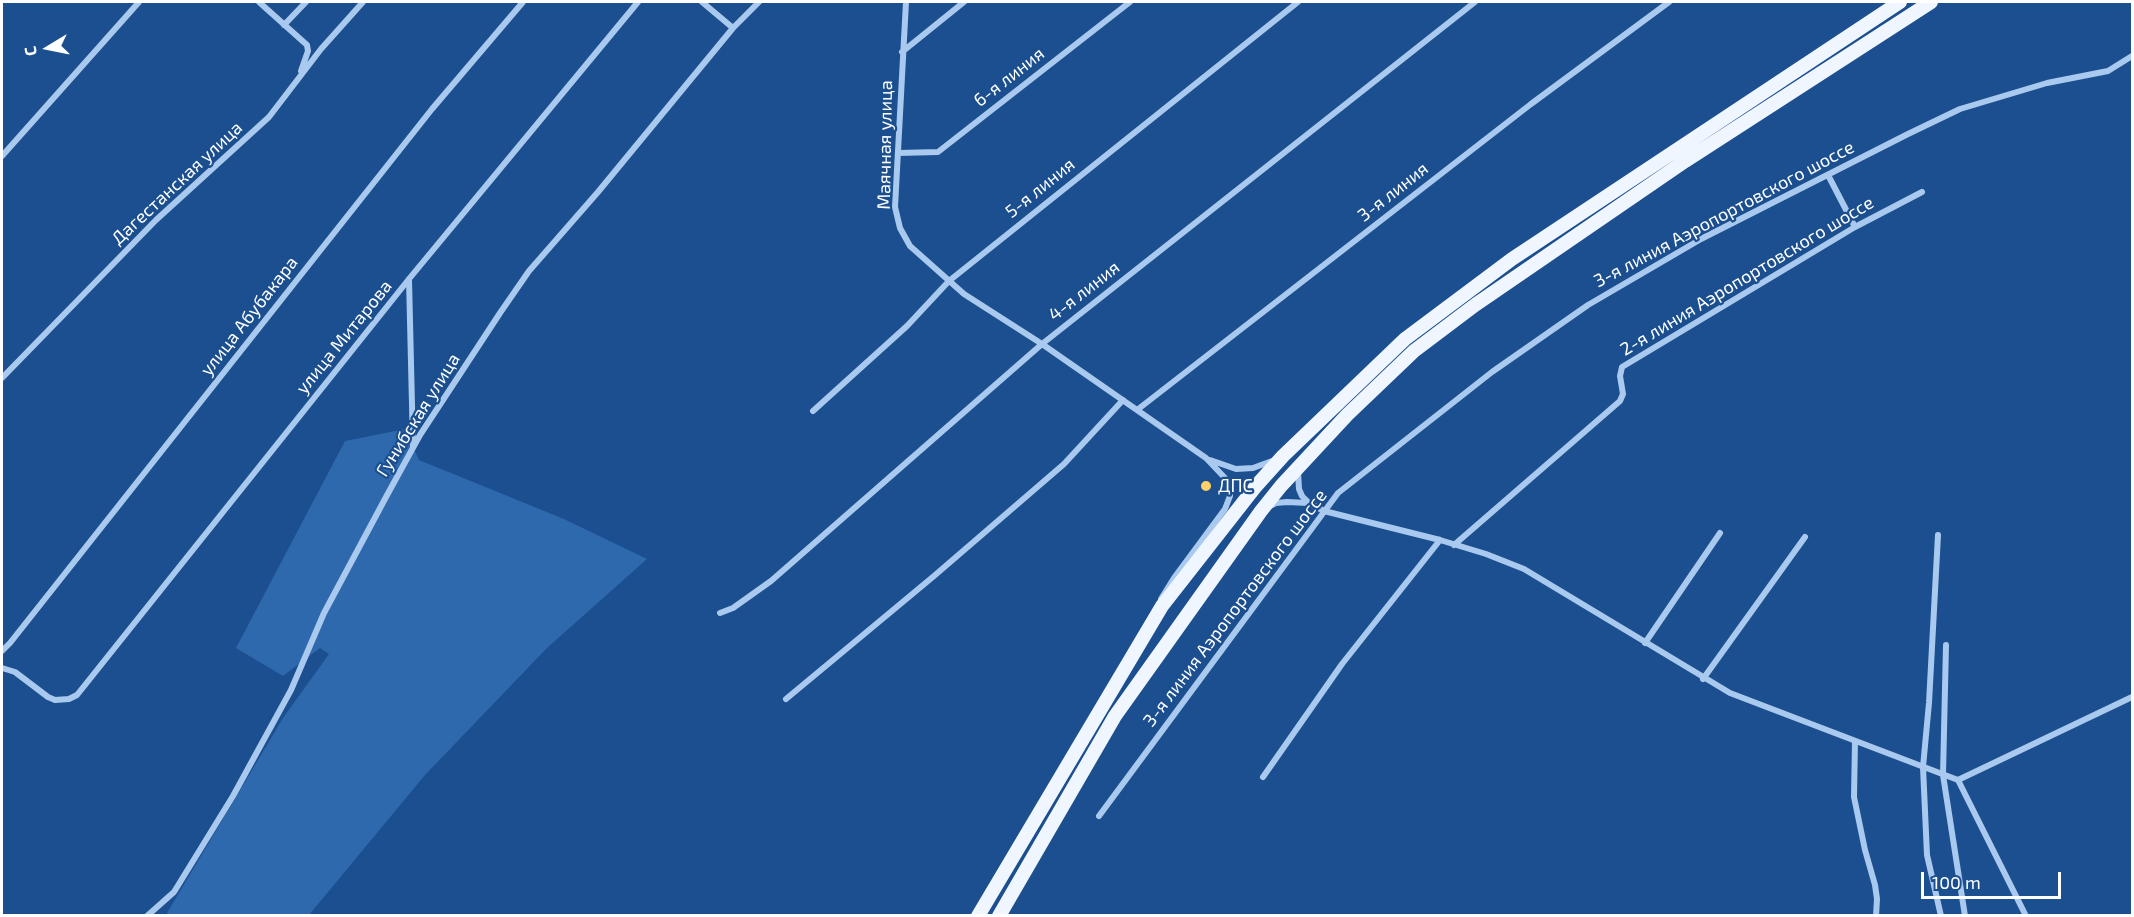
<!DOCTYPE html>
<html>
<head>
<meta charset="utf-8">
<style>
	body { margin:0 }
	#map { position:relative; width:2134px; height:917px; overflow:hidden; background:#1b4f8f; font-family:"Exo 2",sans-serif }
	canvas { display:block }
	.frame { position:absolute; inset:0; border:3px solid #fff; pointer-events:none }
	.north { position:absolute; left:18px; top:18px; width:60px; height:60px; -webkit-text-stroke:4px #1b4f8f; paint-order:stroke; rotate:260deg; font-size:16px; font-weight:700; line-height:24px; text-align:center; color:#fff }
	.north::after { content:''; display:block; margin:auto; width:21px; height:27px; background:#fff; clip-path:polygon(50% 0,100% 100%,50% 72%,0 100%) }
	.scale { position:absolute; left:1921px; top:872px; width:140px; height:27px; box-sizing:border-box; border:3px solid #fff; border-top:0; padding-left:8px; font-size:18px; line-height:21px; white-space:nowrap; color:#fff; -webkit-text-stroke:4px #1b4f8f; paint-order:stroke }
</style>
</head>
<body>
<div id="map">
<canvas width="2134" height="917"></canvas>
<div class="frame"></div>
<div class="north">С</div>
<div class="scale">100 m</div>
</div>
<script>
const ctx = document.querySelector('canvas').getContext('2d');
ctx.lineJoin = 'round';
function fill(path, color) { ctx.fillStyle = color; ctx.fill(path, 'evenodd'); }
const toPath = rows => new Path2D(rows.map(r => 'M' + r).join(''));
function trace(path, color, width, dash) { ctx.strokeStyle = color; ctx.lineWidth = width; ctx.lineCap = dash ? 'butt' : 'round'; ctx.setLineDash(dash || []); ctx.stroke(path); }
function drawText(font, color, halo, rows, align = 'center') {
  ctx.font = font + ' "Exo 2",sans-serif'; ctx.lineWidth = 4.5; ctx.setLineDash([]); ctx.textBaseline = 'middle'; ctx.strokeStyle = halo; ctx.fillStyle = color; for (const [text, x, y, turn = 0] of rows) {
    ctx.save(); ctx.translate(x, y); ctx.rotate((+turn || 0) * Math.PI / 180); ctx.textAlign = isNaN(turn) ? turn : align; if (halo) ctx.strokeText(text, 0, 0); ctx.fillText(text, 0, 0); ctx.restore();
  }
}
fill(toPath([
	[405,429,419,460,564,519,647,559,547,648,425,775,309,915,168,916,167,913,283,718,329,654,320,648,283,676,236,648,345,441]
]), '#2e69ad');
trace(toPath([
	[259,2,307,45,308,51,301,71],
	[702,2,733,28],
	[906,2,895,207,900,228,910,246,964,294,1042,344,1206,458,1225,478,1229,487,1230,496,1225,509,1174,578,1161,599],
	[284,25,306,2],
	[902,52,964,2],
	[898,153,938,152,1130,2],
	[2,156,139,2],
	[1828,175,1855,227],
	[409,279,413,447],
	[2,378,156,220,269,117,321,49,363,2],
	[1137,410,1531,104,1669,2],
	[813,411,907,326,949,281,1298,2],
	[1210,460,1236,469,1253,468,1272,461],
	[1298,472,1299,489,1302,496,1309,503,1324,511,1440,540,1486,554,1524,569,1730,693,1958,780,2132,697],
	[1268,507,1276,503,1287,502,1308,503],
	[1938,535,1929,703,1923,767,1927,855,1941,916],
	[1454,545,1620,401,1623,394,1620,376,1622,367,1855,227,1922,192],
	[720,613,733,608,771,581,1042,344,1475,2],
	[1645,643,1720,533],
	[1946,645,1943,775,1965,916],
	[2,651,10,643,432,109,523,2],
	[2,668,15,672,48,697,55,700,69,699,77,695,409,279,638,2],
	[1703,679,1805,537],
	[786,699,934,576,1064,464,1123,400],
	[1855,741,1854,797,1865,850,1875,885,1877,899,1876,916],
	[1263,777,1342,664,1440,540],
	[1958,780,2026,916],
	[1099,816,1338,493,1492,372,1588,305,1701,239,1908,134,1960,109,2047,83,2108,71,2132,56],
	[147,916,174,892,233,796,291,690,324,613,386,497,420,435,500,313,529,271,598,192,733,28,759,2]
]), '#a9c9ee', 6);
trace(toPath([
	[978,916,1162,606,1256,486,1283,456,1405,339,1512,259,1900,2],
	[999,916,1115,716,1261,511,1281,486,1347,415,1414,351,1475,305,1685,161,1931,2]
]), '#f0f6ff', 14);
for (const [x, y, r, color] of [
	[1206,486,6,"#ffd166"]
]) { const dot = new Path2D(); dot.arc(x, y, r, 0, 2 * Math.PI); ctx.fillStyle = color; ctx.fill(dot); trace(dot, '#1b4f8f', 2); }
drawText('18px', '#fff', '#1b4f8f', [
	["6-я линия",1009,77,-38],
	["Маячная улица",885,145,-89],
	["Дагестанская улица",177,183,-43],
	["5-я линия",1040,188,-39],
	["3-я линия",1393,192,-38],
	["3-я линия Аэропортовского шоссе",1724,214,-28],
	["2-я линия Аэропортовского шоссе",1747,276,-31],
	["4-я линия",1084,291,-38],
	["улица Абубакара",249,316,-52],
	["улица Митарова",344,337,-51],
	["Гунибская улица",418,415,-58],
	["3-я линия Аэропортовского шоссе",1235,608,-53]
]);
drawText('18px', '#fff', '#1b4f8f', [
	["ДПС",1218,486]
], 'left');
</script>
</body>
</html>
